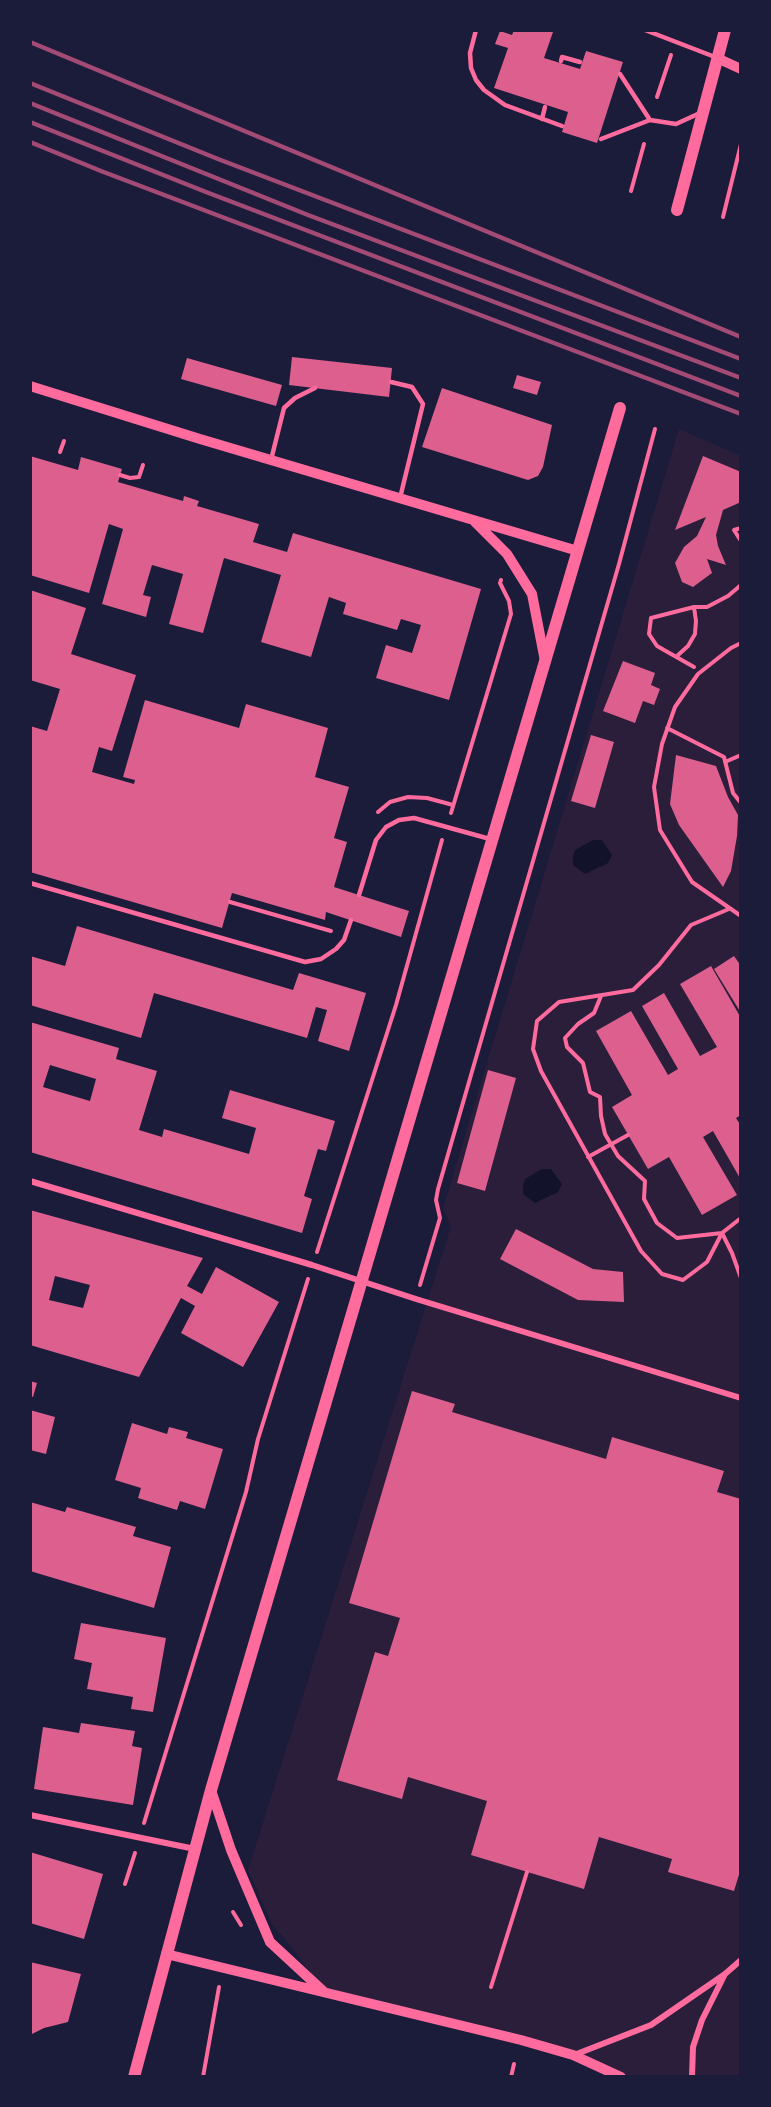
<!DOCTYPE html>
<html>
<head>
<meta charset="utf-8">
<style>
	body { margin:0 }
	#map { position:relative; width:771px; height:2107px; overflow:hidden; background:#1b1b3a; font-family:Ubuntu,sans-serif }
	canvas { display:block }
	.frame { position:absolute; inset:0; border:32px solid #1b1b3a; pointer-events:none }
</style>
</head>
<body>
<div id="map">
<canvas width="771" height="2107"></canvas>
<div class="frame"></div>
</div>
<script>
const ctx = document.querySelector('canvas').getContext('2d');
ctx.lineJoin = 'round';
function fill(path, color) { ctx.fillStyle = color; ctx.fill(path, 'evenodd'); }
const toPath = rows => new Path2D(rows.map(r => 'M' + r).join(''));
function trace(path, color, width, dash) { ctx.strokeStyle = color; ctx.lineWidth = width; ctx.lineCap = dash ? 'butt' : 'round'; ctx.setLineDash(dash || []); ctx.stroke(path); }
fill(toPath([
	[679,429,741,456,741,2077,621,2077,573,2055,326,1993,285,1939,272,1924,248,1870,451,1226,443,1208]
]), '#2a1e3b');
fill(toPath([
	[593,840,602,840,612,855,608,863,585,874,573,865,573,857,575,850],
	[542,1169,551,1169,562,1184,558,1192,535,1203,523,1194,523,1186,525,1179]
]), '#12122b');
fill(toPath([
	[514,30,553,32,544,58,580,69,586,51,623,62,597,143,562,132,568,112,494,88,508,48,495,44,500,31,512,35],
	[292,357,392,368,389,397,289,385],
	[187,358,282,385,276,406,181,379],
	[517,375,541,382,537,395,513,388],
	[442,388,552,425,543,467,538,476,528,480,422,447],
	[30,456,78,470,81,457,122,469,118,482,183,501,184,496,199,501,197,506,259,524,253,542,287,552,293,533,481,589,449,700,376,678,386,645,412,653,421,625,401,619,397,630,343,614,346,603,329,597,311,657,261,642,281,575,224,558,203,633,169,624,183,574,152,565,143,595,151,597,146,617,102,604,123,529,109,524,89,593,30,575],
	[703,456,741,472,741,502,723,510,716,535,718,546,726,565,707,559,712,573,693,587,682,582,675,563,684,547,697,536,706,517,675,530],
	[30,590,86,608,71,654,136,675,112,751,99,747,92,772,134,784,135,780,123,777,145,700,239,728,246,704,328,728,315,777,349,787,334,838,347,842,334,887,409,911,401,937,326,912,325,920,232,893,222,928,30,872,30,726,47,731,60,689,30,680],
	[623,661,655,673,651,685,660,689,654,705,643,701,635,723,603,711],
	[591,735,614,742,595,808,571,801],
	[676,755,716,766,728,797,738,815,737,836,731,871,723,887,679,825,670,804],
	[77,926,293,990,299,973,366,993,349,1051,318,1041,327,1010,316,1007,307,1038,154,993,141,1038,30,1005,30,956,65,966],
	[734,956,741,966,741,1013,714,969],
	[711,966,741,1018,741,1115,736,1118,741,1126,741,1180,713,1131,703,1137,737,1195,702,1215,669,1157,648,1169,612,1107,632,1095,596,1031,631,1011,668,1075,678,1069,642,1006,664,993,700,1056,717,1047,680,984],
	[30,1022,119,1048,116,1059,157,1071,139,1130,162,1137,164,1129,249,1154,256,1128,222,1118,230,1090,335,1121,326,1151,318,1149,304,1196,312,1199,302,1233,30,1152],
	[50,1065,96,1079,90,1101,43,1087],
	[488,1070,516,1078,485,1191,457,1183],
	[30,1210,203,1258,187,1286,202,1294,216,1267,279,1302,243,1367,181,1333,195,1306,181,1298,139,1377,30,1345],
	[55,1276,90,1285,83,1308,49,1300],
	[516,1229,593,1269,623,1272,624,1302,578,1300,500,1259],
	[30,1381,37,1383,33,1397,30,1396],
	[412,1391,455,1404,452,1412,606,1459,612,1437,724,1471,717,1492,741,1499,741,1868,734,1891,668,1872,672,1859,599,1837,584,1889,471,1855,487,1801,408,1777,402,1799,337,1780,375,1652,388,1656,400,1618,349,1603],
	[30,1410,55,1417,46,1454,30,1450],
	[132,1423,167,1434,169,1427,188,1432,186,1438,223,1449,205,1509,180,1501,177,1510,138,1498,141,1488,115,1480],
	[30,1502,65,1512,67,1507,136,1527,133,1536,171,1547,154,1608,30,1571],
	[81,1623,166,1638,153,1712,131,1709,133,1697,87,1689,92,1663,74,1659],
	[81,1723,135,1731,132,1746,142,1748,133,1805,34,1789,43,1727,79,1733],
	[30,1852,103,1874,84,1939,30,1923],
	[30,1962,81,1974,68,2022,44,2028,30,2035]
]), '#dd5f8e');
trace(toPath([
	[657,97,671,55],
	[631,191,644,144],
	[723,217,741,144],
	[60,452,64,441],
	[120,475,130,478,139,477,143,465],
	[741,528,734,530,741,541],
	[741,643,731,648,698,674,675,707,662,744,654,787,660,830,692,882,741,916],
	[677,656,688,646,695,634,696,621,694,607],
	[694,667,657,646,649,634,651,618,694,607,707,607,728,596,741,585],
	[667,728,724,757,733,793,741,803],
	[725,762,741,755],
	[378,812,390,802,408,797,427,798,453,805],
	[451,813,511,614,509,601,500,583,501,580],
	[230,902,331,931],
	[729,909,691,925,659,965,633,990,559,1002,537,1021,533,1049,541,1071,641,1251,662,1274,683,1280,707,1262,722,1233,741,1218],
	[601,996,594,1013,578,1024,565,1038,567,1047,583,1063,590,1092,600,1097,601,1116,605,1134,618,1156,645,1181,644,1199,657,1223,677,1238,722,1233,732,1253,741,1278],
	[588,1157,628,1135],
	[317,1252,396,1005,442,840],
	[420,1285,440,1218,436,1200,438,1189,619,564,655,429],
	[144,1823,246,1492,258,1439,308,1279],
	[125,1884,135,1853],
	[233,1912,241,1925],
	[491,1987,527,1872],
	[203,2077,219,1987],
	[511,2077,514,2064]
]), '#ff6b9d', 4);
trace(toPath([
	[476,30,470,53,471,68,476,80,484,90,505,105,562,126],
	[645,30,715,57],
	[561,61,562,57,580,62],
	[620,74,650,120],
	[542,119,545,107],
	[601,139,650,120,676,124,700,113],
	[391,382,412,387,423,404,400,498],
	[271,460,284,408,295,398,315,388],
	[30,883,305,962,321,959,336,949,344,940,351,920],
	[359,895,376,840,386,827,399,820,414,818,490,839]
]), '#ff6b9d', 4.5);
trace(toPath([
	[30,1181,312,1265,416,1299,741,1398],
	[30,1815,195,1849],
	[574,2055,651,2025,725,1974,741,1960],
	[692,2077,693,2047,702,2020,724,1976]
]), '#ff6b9d', 6);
trace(toPath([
	[717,58,741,69],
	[30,386,200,439,578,551],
	[475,522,507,554,532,594,545,661],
	[211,1790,231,1850,270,1942,323,1991],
	[166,1954,521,2040,573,2055,621,2077]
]), '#ff6b9d', 10);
trace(toPath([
	[677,210,725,30],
	[134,2077,211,1790,620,408]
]), '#ff6b9d', 12);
trace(toPath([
	[30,42,741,337],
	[30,83,218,159,741,359],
	[30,103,308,215,741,378],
	[30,122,206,192,741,396],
	[30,142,101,171,741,414]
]), '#a44b75', 4.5);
</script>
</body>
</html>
